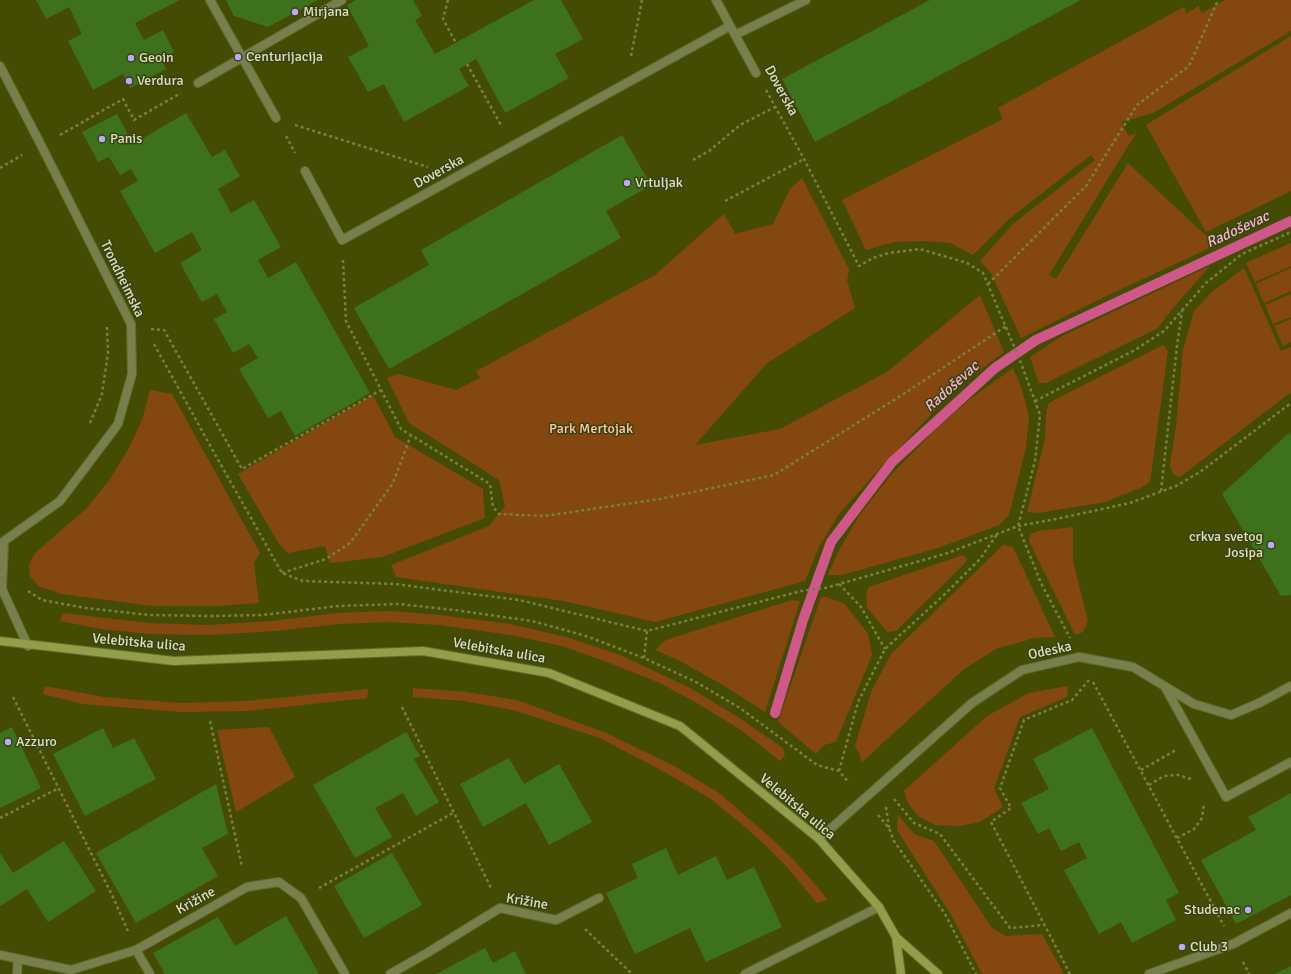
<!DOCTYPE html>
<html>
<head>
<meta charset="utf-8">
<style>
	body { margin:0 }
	canvas { display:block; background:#444c04 }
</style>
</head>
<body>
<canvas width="1291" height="974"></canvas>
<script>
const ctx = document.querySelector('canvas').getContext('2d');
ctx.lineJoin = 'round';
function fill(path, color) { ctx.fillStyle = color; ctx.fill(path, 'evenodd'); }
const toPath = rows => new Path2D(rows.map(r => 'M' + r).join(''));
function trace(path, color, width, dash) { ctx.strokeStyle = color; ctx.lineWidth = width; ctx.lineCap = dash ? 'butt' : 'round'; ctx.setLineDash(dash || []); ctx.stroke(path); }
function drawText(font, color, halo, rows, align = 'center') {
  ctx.font = font + ' Signika,sans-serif'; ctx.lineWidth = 3; ctx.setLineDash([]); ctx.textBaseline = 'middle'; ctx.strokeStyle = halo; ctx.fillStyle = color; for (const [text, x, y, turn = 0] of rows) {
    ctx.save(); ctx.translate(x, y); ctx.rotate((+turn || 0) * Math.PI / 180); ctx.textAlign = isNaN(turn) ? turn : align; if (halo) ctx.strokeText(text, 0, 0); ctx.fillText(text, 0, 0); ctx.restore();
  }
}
fill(toPath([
	[1225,0,1291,0,1291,31,1153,113,1121,122,1129,136,1136,133,1049,275,1056,279,1128,163,1216,245,1100,299,1021,338,991,273,980,261,1013,224,1095,160,1091,155,1009,219,973,255,950,243,923,241,894,242,866,250,842,200,1003,119,998,108,1184,7,1186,14,1198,6,1202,13],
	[1291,36,1291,191,1206,232,1146,125],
	[802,178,849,269,847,281,855,308,767,363,695,445,780,429,887,372,980,295,1004,352,957,387,880,468,839,514,819,547,805,581,655,622,564,601,396,577,391,565,489,526,505,506,499,480,409,423,387,378,398,374,456,390,480,378,476,371,655,275,724,214,735,234,773,224,790,189],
	[1291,243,1291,266,1255,282,1246,263],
	[1210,266,1173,308,1158,328,1046,383,1039,383,1030,357,1062,336],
	[1244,268,1281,351,1291,347,1291,392,1180,477,1173,474,1170,465,1176,426,1183,350,1194,311,1213,291],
	[1291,268,1291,291,1264,303,1256,284],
	[1291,294,1291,317,1273,324,1265,305],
	[1291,319,1291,342,1283,346,1274,326],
	[1163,345,1168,351,1150,482,1140,488,1105,502,1038,513,1027,512,1045,439,1046,415,1048,404,1054,400],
	[1013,368,1022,389,1029,417,1026,447,1009,515,999,525,938,548,842,575,828,575,838,552,859,516,891,475,934,431,969,400],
	[150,390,172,394,260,553,254,563,259,603,220,606,152,606,62,594,38,586,30,576,29,566,35,553,87,508,110,479,129,448,142,420],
	[373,395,395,437,483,489,485,518,382,557,330,563,325,546,288,553,279,544,238,474],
	[1073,527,1073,561,1088,621,1083,632,1075,635,1029,541,1031,534,1038,531],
	[1003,545,1013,547,1055,637,1034,638,996,649,963,670,862,762,859,753,855,746,871,692,891,654],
	[963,555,967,559,963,565,896,631,887,632,867,607,866,595,869,587],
	[821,597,827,597,845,604,868,634,872,655,836,742,824,745,816,754,778,722],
	[792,600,800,601,765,712,723,685,682,662,655,650,666,640],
	[389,611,440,615,510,624,566,637,620,655,690,688,738,717,783,748,785,755,780,761,741,730,697,703,660,683,607,662,562,646,511,635,440,625,390,622,339,624,274,631,211,635,151,634,101,629,60,621,63,613,149,623,208,625,272,621,336,613],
	[45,686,104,697,181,703,247,701,368,689,367,698,247,711,181,712,83,704,43,694],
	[1068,686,1067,697,1020,717,994,788,1003,807,980,822,959,826,936,825,919,817,908,803,904,791,987,716,1029,693],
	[413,688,466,692,517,700,606,733,676,767,719,793,771,838,795,861,824,895,827,900,817,903,786,866,764,844,744,826,711,799,670,775,600,738,513,710,464,701,413,697],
	[269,727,295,777,236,812,217,730],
	[898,815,914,834,934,841,992,928,1006,936,1042,934,1064,974,982,974,950,913,897,830]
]), '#854710');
trace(toPath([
	[775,713,803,620,831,542,892,462,995,368,1036,340,1291,221]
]), '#cf578a', 10);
fill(toPath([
	[36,0,180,0,135,23,144,40,163,30,174,52,161,59,166,69,130,88,123,74,93,90,68,41,82,34,69,7,46,19],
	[226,0,318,0,268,27,234,16],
	[356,0,413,0,422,16,415,20,435,54,534,0,561,0,583,39,555,54,569,78,505,113,476,59,459,69,469,86,404,122,384,84,368,92,348,57,369,46,347,5],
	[930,0,1081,0,815,142,782,79],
	[186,113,212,157,225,150,240,176,218,189,231,213,254,200,281,247,258,260,268,278,296,262,370,393,295,436,281,411,268,418,239,369,258,358,249,344,233,353,214,319,227,312,217,294,202,302,180,263,202,250,192,232,155,253,120,191,138,181,131,169,120,175,109,157,98,162,82,132,117,114,133,144],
	[622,135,651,185,606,211,621,238,389,369,354,308,429,265,421,250],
	[1289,433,1291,436,1291,595,1281,596,1222,494],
	[12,727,41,788,0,808,0,733],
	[103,728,113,748,134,738,156,779,85,816,53,754],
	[1092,728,1179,893,1166,900,1176,920,1132,943,1121,922,1099,934,1064,870,1087,858,1079,842,1061,851,1049,828,1038,834,1021,803,1049,789,1033,759],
	[406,732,420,756,414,759,439,802,416,816,403,793,375,808,392,837,355,858,313,785],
	[509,758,524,784,559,764,592,822,549,845,526,803,483,827,460,784],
	[216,784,228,834,202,848,218,876,136,923,96,853],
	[1291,793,1291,895,1236,924,1201,860,1256,830,1248,817],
	[64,841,96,891,48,922,27,889,0,906,0,853,13,873],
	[666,848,678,875,716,856,727,880,754,867,782,927,706,962,690,928,635,954,606,893,638,878,632,864],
	[392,853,422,905,364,938,334,886],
	[286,916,319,974,165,974,153,953,218,917,235,946],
	[485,948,493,963,515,951,526,974,436,974],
	[1291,966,1291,974,1275,974]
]), '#3d711c');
const lane = toPath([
	[1259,703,1291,686],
	[136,950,150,974],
	[17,974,18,960],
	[390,974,427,953,500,908,556,920,599,898],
	[745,974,879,907]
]);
const street = toPath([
	[210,0,276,118],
	[716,0,756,73],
	[735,35,806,0],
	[0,66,41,145,131,324,132,374,118,424,60,501,0,544],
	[198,83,342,0],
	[305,171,342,240,730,26],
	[4,542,2,589,28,646],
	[1165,687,1226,797,1291,762],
	[819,839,972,703,1022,670,1079,657,1133,667,1194,704,1231,715,1259,703],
	[0,955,71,970,136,950,247,887,279,882,301,898,345,974],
	[1149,974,1233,944,1291,913]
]);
const secondary = toPath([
	[0,641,174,661,423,651,549,673,680,726,819,839,879,907,896,937,938,974],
	[896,937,901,974]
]);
trace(lane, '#626a28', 10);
trace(street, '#626a28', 10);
trace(secondary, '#626a28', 10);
trace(toPath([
	[448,0,443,19,456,43],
	[631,56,642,0],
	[467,64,502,127],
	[766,90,804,159,859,266,873,258,889,253,920,249,967,263,983,273,1021,363,1040,415,1035,461,1018,526,1041,583,1070,638],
	[295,125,428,167],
	[60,135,123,99,134,120,181,93],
	[286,136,295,153],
	[693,160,709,151,740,125,775,107],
	[0,168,22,155],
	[725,201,804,159],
	[343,260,346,321,401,429,490,484,493,507,499,514,544,516,660,499,774,475,902,395,1006,326],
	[988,284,1086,186,1137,105,1189,66,1218,0],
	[151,329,164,330,242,469,381,390],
	[154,344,216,456,282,573,303,581,395,584,519,600,647,631,801,591,825,588,948,553,1018,526,1056,519,1130,503,1176,486,1200,472,1291,403],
	[1035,401,1135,350,1164,331,1206,283,1242,254,1291,232],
	[90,423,102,394,108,353,107,327],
	[1161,491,1177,346,1182,311],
	[282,573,326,559,350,543,393,483,411,435],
	[839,584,861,607,885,649],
	[28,591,42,600,86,608,149,615,211,616,263,615,338,606,399,604,454,610,532,621,586,636,644,658,696,682,740,708,817,765,839,771,849,783],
	[644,658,647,631],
	[1093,682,1224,926],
	[13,697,112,895,128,931],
	[402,707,492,890],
	[210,721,242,867],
	[1141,770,1176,750],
	[839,771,858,702,885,649,946,593,980,559,998,533],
	[1149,785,1164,776,1178,775,1191,779],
	[894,799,914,823,940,834,1010,928,1044,925],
	[886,807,889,828],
	[878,815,889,828,894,841,945,914,976,974],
	[0,818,59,788],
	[1177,838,1194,829,1202,818,1204,803],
	[319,888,453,813],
	[585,929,632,974],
	[1243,962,1249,974],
	[1070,974,991,822,1011,808,1000,788,1024,720,1072,700,1089,680]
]), '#777f41', 2.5, [3, 3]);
trace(lane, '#777f4c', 8);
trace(street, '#777f4c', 8);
trace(secondary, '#929e4a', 8);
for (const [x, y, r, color] of [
	[295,12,4,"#bda9f5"],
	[238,57,4,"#bda9f5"],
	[131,58,4,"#bda9f5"],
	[129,81,4,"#bda9f5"],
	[102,139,4,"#bda9f5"],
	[627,183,4,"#bda9f5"],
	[1271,545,4,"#bda9f5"],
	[8,742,4,"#bda9f5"],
	[1248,910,4,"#bda9f5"],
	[1182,947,4,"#bda9f5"]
]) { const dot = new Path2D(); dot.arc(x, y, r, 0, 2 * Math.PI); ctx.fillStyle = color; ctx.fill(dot); trace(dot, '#3a4013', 1.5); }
drawText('14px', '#d9e1b8', '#3a4013', [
	["Mirjana",303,12],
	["Centurijacija",246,57],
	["Geoin",139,58],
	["Verdura",137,81],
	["Panis",110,139],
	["Vrtuljak",635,183],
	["crkva svetog",1263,537,"right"],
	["Josipa",1263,553,"right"],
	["Azzuro",16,742],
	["Studenac",1240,910,"right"],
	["Club 3",1190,947]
], 'left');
drawText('14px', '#d9e1b8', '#3a4013', [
	["Doverska",781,91,61],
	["Doverska",439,172,-29],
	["Trondheimska",122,279,64],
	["Velebitska ulica",139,643,5],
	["Velebitska ulica",499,651,10],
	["Odeska",1050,651,-12],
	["Velebitska ulica",797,807,40],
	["Križine",196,901,-29],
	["Križine",527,902,10]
]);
drawText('14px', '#fecaa6', '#3a4013', [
	["Park Mertojak",591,429]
]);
drawText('italic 15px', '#f2b4c9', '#3a4013', [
	["Radoševac",1238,230,-25],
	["Radoševac",952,387,-42]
]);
</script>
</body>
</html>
